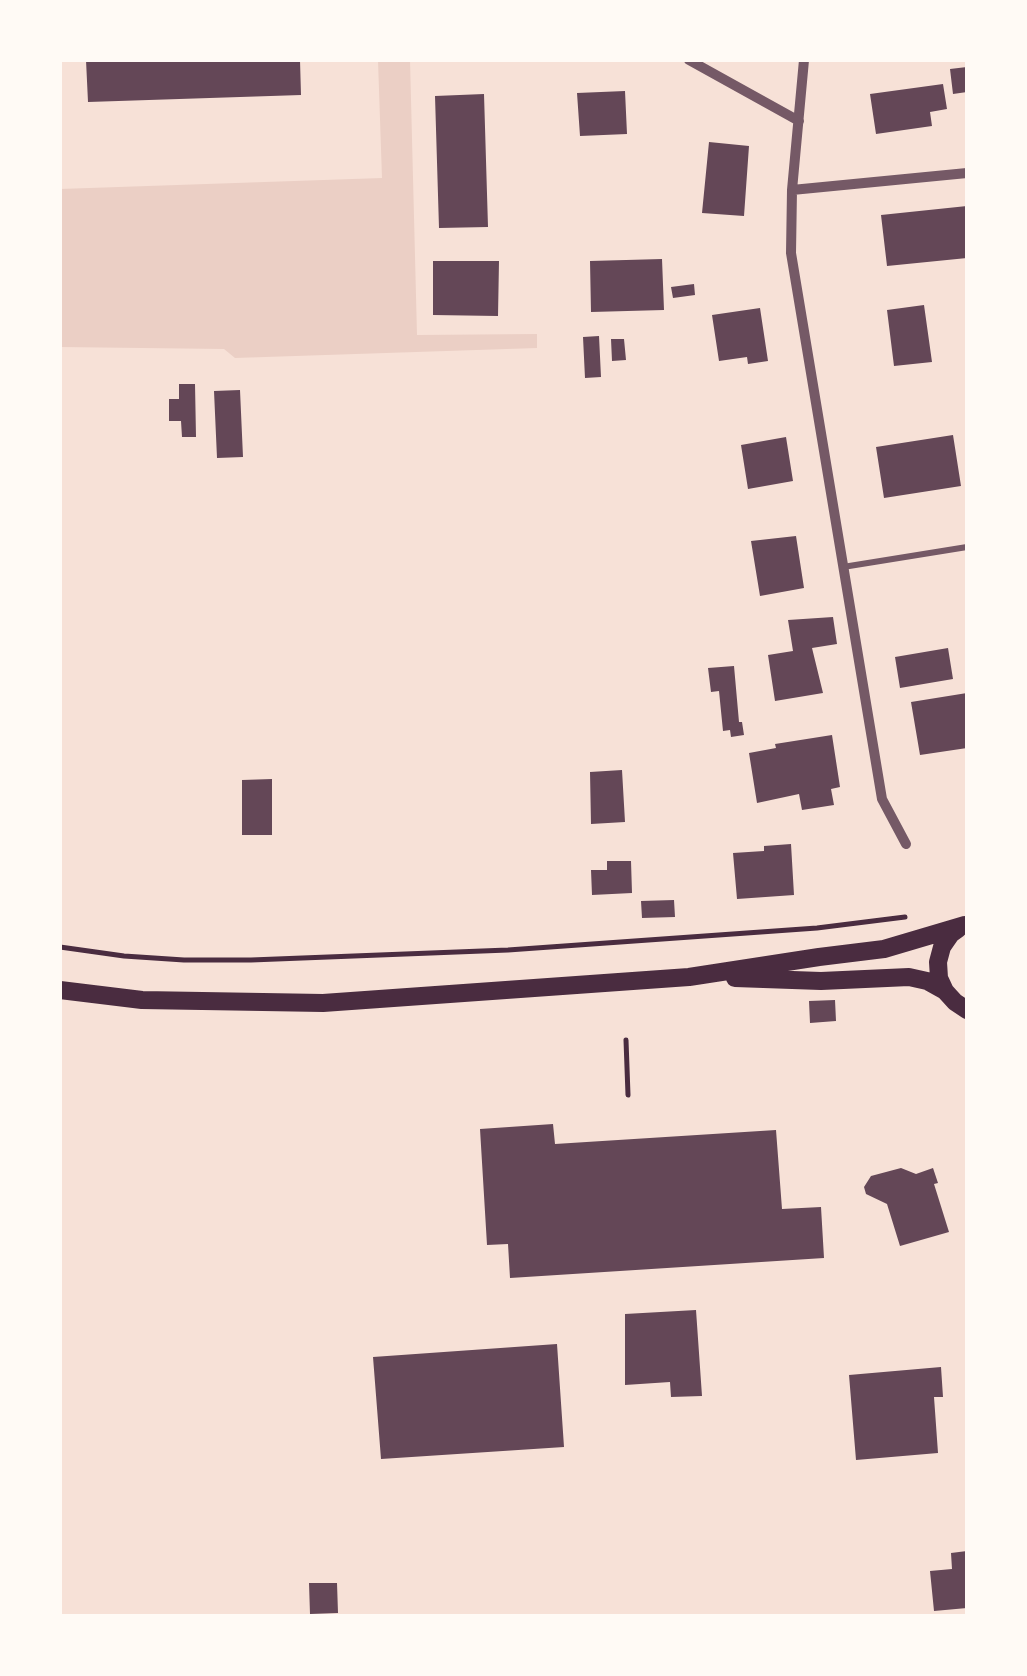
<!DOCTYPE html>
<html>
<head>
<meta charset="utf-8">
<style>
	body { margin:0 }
	#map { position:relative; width:1027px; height:1676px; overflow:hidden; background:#f7e1d7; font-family:"Zilla Slab",serif }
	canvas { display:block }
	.frame { position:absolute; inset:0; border:62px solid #fffaf5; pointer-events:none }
</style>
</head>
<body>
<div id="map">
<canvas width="1027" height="1676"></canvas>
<div class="frame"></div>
</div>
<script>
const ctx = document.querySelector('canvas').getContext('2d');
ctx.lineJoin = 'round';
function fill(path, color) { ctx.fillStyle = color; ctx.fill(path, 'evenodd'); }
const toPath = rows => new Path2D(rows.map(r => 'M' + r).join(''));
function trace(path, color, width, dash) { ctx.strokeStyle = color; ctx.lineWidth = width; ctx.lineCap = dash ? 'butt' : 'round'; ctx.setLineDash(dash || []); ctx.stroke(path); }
fill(toPath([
	[378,60,410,60,417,335,537,334,537,348,235,358,224,349,60,347,60,189,382,178]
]), '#ebcfc5');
fill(toPath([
	[86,60,300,60,301,95,88,102],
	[967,67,967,92,953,94,950,69],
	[943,84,947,109,930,112,932,126,876,134,870,94],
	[625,91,627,134,580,136,577,93],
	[484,94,488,227,439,228,435,96],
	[709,142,749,146,744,216,702,213],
	[967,206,967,258,887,266,881,215],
	[662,259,664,310,591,312,590,261],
	[433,261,499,261,498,316,433,315],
	[694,284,695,295,673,298,671,287],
	[924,305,932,362,894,366,887,310],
	[760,308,768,361,748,364,747,357,719,361,712,315],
	[599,336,601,377,585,378,583,337],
	[611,339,624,339,626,360,612,361],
	[179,384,195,384,196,437,182,437,181,421,169,421,169,399,179,399],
	[240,390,243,457,217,458,214,391],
	[953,435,961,486,884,498,876,447],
	[786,437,793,481,748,489,741,445],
	[796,536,804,588,760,596,751,541],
	[833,617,837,644,812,648,823,693,775,701,768,655,793,651,788,620],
	[948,648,953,679,900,688,895,657],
	[734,666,739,722,742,722,744,735,731,737,730,730,723,731,719,691,711,692,708,668],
	[967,693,967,748,920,755,911,702],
	[832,735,840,787,831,789,834,805,802,810,799,794,757,803,749,753,776,748,775,744],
	[622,770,625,822,591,824,590,772],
	[272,779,272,835,242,835,242,780],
	[791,844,794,895,737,899,733,853,764,851,764,846],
	[607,861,631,861,632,893,592,895,591,870,607,870],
	[674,900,675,917,642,918,641,901],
	[835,1000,836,1021,810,1023,809,1001],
	[553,1124,555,1144,776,1130,782,1209,821,1207,824,1258,510,1278,508,1244,487,1245,480,1129],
	[901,1168,916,1174,933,1168,938,1183,934,1184,949,1232,900,1246,887,1204,866,1194,864,1187,871,1176],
	[696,1310,702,1396,671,1397,670,1382,625,1385,625,1314],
	[557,1344,564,1447,381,1459,373,1357],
	[941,1367,943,1397,934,1397,938,1453,856,1460,849,1375],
	[967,1551,967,1608,934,1611,930,1571,952,1569,951,1553],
	[309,1583,337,1583,338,1613,310,1614]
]), '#644757');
trace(toPath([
	[60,947,124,956,184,960,251,960,508,950,817,928,905,917],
	[626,1040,628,1095]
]), '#4a2c40', 5);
trace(toPath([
	[843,567,967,547]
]), '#755966', 6);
trace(toPath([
	[689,60,799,121],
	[804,60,792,190,791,253,882,799,906,844],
	[792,190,967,173]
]), '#755966', 10);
trace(toPath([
	[958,929,951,934,942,947,938,962,939,978,945,991,955,1002,967,1010],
	[735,978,821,981,909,977,927,981,945,991],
	[60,990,142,1000,323,1003,689,977,819,957,884,949,965,925]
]), '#4a2c40', 18);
</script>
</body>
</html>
